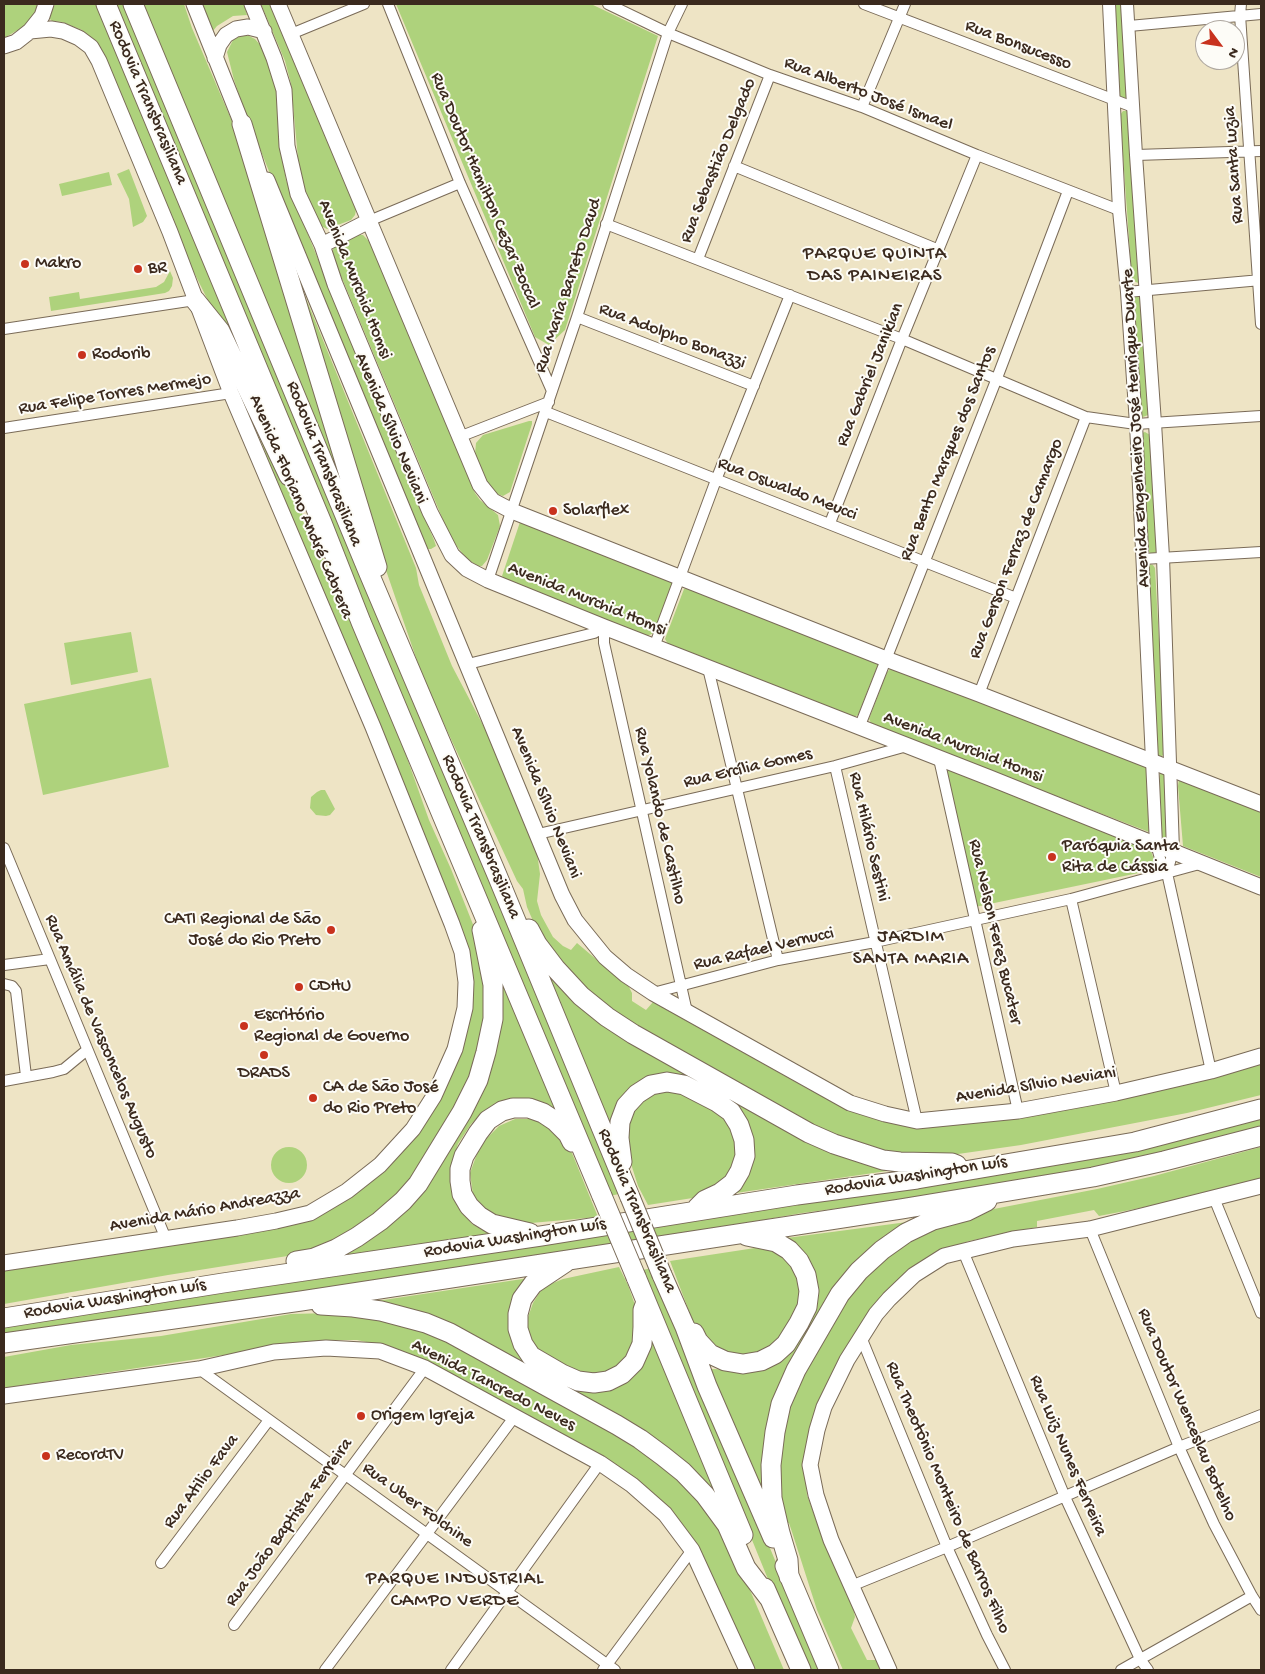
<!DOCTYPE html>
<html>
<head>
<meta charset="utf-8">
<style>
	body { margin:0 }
	#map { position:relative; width:1265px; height:1674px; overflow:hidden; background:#eee4c5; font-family:"Gochi Hand",sans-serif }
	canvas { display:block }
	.frame { position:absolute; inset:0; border:5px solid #3b2a1e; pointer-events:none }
	.north { position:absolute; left:1195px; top:20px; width:50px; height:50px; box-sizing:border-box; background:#fdfcf7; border:1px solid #afa8a0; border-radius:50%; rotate:121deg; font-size:14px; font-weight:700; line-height:20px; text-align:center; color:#3b2a1e }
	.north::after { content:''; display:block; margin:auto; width:18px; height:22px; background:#c8321e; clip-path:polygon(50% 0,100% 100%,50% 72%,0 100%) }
</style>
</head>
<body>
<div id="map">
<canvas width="1265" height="1674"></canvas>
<div class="frame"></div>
<div class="north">N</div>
</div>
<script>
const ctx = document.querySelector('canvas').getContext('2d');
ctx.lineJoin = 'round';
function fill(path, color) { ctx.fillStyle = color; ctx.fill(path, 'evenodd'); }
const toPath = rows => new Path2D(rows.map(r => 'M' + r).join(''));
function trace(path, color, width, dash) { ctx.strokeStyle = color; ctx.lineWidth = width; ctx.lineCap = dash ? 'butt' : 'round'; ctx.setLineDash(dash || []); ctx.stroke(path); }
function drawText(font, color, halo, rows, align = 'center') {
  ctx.font = font + ' "Gochi Hand",sans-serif'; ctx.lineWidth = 4; ctx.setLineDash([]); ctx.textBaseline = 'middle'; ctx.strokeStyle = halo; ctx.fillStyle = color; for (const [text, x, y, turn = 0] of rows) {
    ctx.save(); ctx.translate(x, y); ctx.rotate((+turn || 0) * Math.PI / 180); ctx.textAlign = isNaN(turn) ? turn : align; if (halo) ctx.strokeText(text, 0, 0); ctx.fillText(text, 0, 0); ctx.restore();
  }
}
fill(toPath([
	[4,4,38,4,34,14,23,27,4,38],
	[55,4,97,4,273,429,272,430,182,248,97,43,82,30,62,22,52,21,49,18],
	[114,4,124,4,623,1193,610,1196,583,1136],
	[143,4,184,4,192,28,246,154,351,506],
	[201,4,244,4,247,15,233,16,217,26,212,32],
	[261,4,270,4,356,210,355,215,351,220,327,229,321,226,307,195,299,169,291,84,285,61],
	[396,4,591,4,658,36,565,330,549,345,535,337],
	[1116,4,1121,4,1128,98,1124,99,1120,96,1114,9],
	[242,35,249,36,255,39,262,47,276,84,282,156,286,180,370,388,434,540,436,546,431,549,427,549,295,236,244,109,234,80,227,52,233,40],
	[1123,111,1128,111,1141,281,1138,283,1132,280,1120,115],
	[129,169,147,216,143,222,133,227,129,199,117,174],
	[109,172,112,185,62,196,59,184],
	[358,235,363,235,369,241,475,493,480,500,498,515,500,526,487,560,482,566,478,566,467,559,451,539,333,257,332,252,334,247],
	[294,269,416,568,419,585,452,666,484,727,524,818,537,853,540,874,537,901,541,915,553,937,563,946,571,950,577,943,629,987,632,993,632,1001,646,1010,653,1002,808,1089,849,1108,915,1125,1159,1088,1240,1070,1261,1064,1261,1095,1187,1113,1021,1145,958,1154,931,1158,874,1150,824,1132,627,1022,582,987,536,928,527,907,523,889,517,881,424,681,378,547],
	[170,271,173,278,172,286,169,291,165,293,51,311,49,297,79,292,80,299,156,287,164,282],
	[1136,294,1140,294,1149,412,1148,415,1143,417,1139,416,1133,298],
	[243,398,310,529,350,619,390,710,429,820,451,869,474,927,485,977,483,1032,466,1087,453,1111,406,1185,367,1222,335,1242,300,1254,168,1275,4,1304,4,1268,126,1250,351,1195,437,1101,470,978,262,444],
	[529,421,532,421,532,424,510,492,503,496,497,494,490,488,482,472,475,454,476,443,483,435],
	[1145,432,1150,435,1158,551,1152,554,1149,552,1141,436,1142,433],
	[520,522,674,582,654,633,647,636,509,582,502,576],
	[1149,564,1153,565,1155,568,1165,749,1164,754,1161,757,1157,757,1147,567],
	[692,586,879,662,858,715,854,717,849,716,668,644,665,639,684,589],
	[131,632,138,672,71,685,64,643],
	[892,667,1146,766,1149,832,872,725,869,719,887,672],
	[151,678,169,767,43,795,24,704],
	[945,768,1150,849,1154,859,1153,870,975,907],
	[1163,773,1168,777,1168,839,1164,839,1161,837,1159,781,1160,774],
	[1179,779,1261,809,1261,877,1183,846,1178,786],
	[321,790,325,790,335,809,330,815,326,816,316,815,310,808,311,797,317,792],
	[542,961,616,1031,901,1169,736,1193,748,1170,746,1125,662,1078,611,1130],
	[497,964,559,1116,505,1101,491,1106,471,1124,458,1144,451,1165,452,1190,461,1211,472,1224,490,1234,336,1257,363,1241,463,1116],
	[657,1091,679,1092,713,1109,727,1120,736,1132,739,1151,724,1183,699,1197,648,1205,638,1186,632,1167,627,1123,639,1103],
	[1261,1116,1261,1129,1162,1155,916,1198,802,1213,661,1238,4,1338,4,1325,480,1255,656,1227],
	[515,1119,532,1119,547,1125,572,1153,598,1217,520,1224,497,1221,484,1210,473,1195,470,1173,478,1151,486,1139,499,1126],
	[1261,1147,1261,1179,1173,1201,1125,1211,1099,1216,1094,1210,1037,1221,1037,1227,969,1241,934,1254,909,1270,889,1288,872,1309,805,1465,807,1495,822,1536,853,1607,855,1617,851,1628,867,1660,876,1660,881,1670,843,1670,817,1610,792,1532,789,1523,785,1523,782,1511,778,1436,825,1323,884,1252,968,1214,1097,1189,1154,1176],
	'271 1165a18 18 0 1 1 36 0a18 18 0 1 1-36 0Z',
	[915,1221,900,1231,799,1358,768,1506,710,1369,753,1370,813,1311,779,1239],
	[755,1248,773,1251,789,1262,797,1277,800,1296,797,1310,776,1346,748,1359,710,1349,695,1327,670,1261],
	[619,1267,628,1285,635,1305,637,1326,632,1351,621,1365,604,1374,585,1376,536,1351,528,1337,527,1320,533,1303,543,1287,563,1279],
	[653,1268,800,1620,822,1670,807,1670,783,1616,642,1270],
	[529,1278,509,1310,511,1333,558,1384,579,1391,604,1390,651,1332,725,1513,646,1440,370,1302],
	[331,1313,363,1315,428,1330,624,1435,683,1479,723,1536,750,1590,784,1670,753,1670,666,1507,380,1345,357,1340,324,1340,4,1388,4,1357,71,1345,161,1336,291,1314]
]), '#aed27c');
const minor = toPath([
	[388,4,460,183,552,391],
	[608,4,668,33,770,75,862,107,977,155,1119,210],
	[864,4,1133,107],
	[1241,4,1240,15,1261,324],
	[1129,26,1261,14],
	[291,34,364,4],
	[862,107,905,4],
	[1136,155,1261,151],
	[734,166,939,250],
	[369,221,460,183],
	[606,224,902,339,1086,417,1136,424,1261,416],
	[698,259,770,75],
	[1127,292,1261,280],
	[577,317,754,386],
	[4,329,195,300],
	[546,412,1016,598],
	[4,428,231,393],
	[459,437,549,402],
	[830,523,902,339,977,155],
	[1143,559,1261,552],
	[488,580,577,317,668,33,682,4],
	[654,647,716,480,790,295],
	[468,664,594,633,604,627,604,643,687,1012],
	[708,668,778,960],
	[979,694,1086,417],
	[859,728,997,378,1068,191],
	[939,759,1018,1111],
	[835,766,917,1121],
	[538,834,835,766,907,746],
	[1156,844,1163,869,1167,873],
	[4,848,166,1239],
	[1173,851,1167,873,1211,1071],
	[1071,899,1116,1093],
	[4,965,50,959],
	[4,984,12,986,16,991,26,1076],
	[653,993,778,960,875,942,1071,899,1203,863],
	[4,1081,53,1072,64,1069,87,1050],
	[1214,1198,1261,1313],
	[1090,1229,1179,1447,1214,1524,1252,1596,1261,1610],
	[963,1251,1065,1497,1140,1659,1148,1670],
	[861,1337,947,1547,987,1635,1005,1670],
	[199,1369,615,1670],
	[161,1563,269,1420],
	[851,1586,947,1547,1179,1447,1261,1415],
	[234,1625,425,1368],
	[325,1670,515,1416],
	[451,1670,600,1463],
	[603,1670,692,1550],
	[1121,1670,1252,1596]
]);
const tertiary = toPath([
	[1109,4,1119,210,1127,292,1136,424,1156,844],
	[1127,4,1136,155,1155,423,1163,557,1173,851]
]);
const secondary = toPath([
	[194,4,246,134],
	[252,4,274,58,284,90,287,146,298,194,322,245,335,284,430,512,452,555,467,569,488,580,604,627,990,778,1261,887],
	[278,4,480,485,493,501,512,511,886,659,979,694,1261,804],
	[4,46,16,42,30,31,42,16,46,4],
	[215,58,219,45,226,35,236,29,248,27,264,31],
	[267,180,562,895,575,920,605,957,626,975,653,993,850,1103,885,1114,917,1121,1018,1111,1116,1093,1211,1071,1261,1056],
	[322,245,369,221],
	[4,1263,237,1228,276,1221,310,1213,347,1191,380,1165,413,1129,434,1096,455,1049,465,1008,466,982,462,952,452,924,373,727,231,393,170,232,99,61,91,47,79,38,63,31,51,29,30,31],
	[4,1396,199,1369,274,1352,326,1348,380,1351,425,1368,600,1463,632,1485,665,1514,692,1550,747,1670],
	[889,1670,831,1540,816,1495,810,1465,817,1430,824,1407,847,1360,876,1314,889,1299,914,1275,944,1256,1013,1239,1090,1229,1261,1186]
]);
const motorway = toPath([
	[106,4,322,523,361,622,602,1196],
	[133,4,368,571,497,875,630,1197],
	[242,124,377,567],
	[195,300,220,331,289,476],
	[529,929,537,944,556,969,581,996,607,1017,633,1034,809,1133,834,1144,883,1160,900,1162,952,1163,957,1165],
	[622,1162,619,1138,620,1122,626,1106,637,1094,651,1085,667,1082,684,1085,717,1102,731,1112,739,1125,744,1140,745,1156,740,1171,733,1183,720,1193,705,1200,697,1208],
	[530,1233,492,1224,479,1216,469,1206,462,1194,460,1181,460,1169,464,1156,478,1133,488,1120,502,1111,513,1108,529,1108,543,1113,555,1121,568,1134,572,1142],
	[296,1261,314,1258,336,1249,357,1237,380,1221,403,1201,418,1184,462,1112,478,1080,486,1052,493,1019,493,985,482,930],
	[566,1262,533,1284,522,1299,518,1314,518,1329,523,1344,531,1356,562,1374,578,1381,594,1383,608,1381,622,1374,634,1362,642,1344,643,1327,643,1310,646,1302],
	[662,1275,685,1327,707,1386,773,1538],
	[636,1277,743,1535],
	[321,1305,353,1307,381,1311,426,1323,450,1333,617,1425,640,1439,663,1456,683,1472,705,1495,727,1525,746,1568,769,1598],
	[4,1318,223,1283,541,1236,797,1195,917,1179,1135,1142,1261,1109],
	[694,1333,698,1341,710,1354,725,1361,743,1364,761,1361,775,1354,786,1344,799,1323,807,1307,809,1291,806,1275,799,1261,789,1250,776,1242,747,1236],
	[4,1343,301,1301,901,1209,1093,1177,1164,1161,1261,1136],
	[785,1566,829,1670],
	[789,1577,788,1560,780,1533,772,1498,771,1465,775,1432,781,1404,796,1370,840,1294,859,1271,882,1250,906,1233,933,1220,967,1211,987,1201],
	[765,1588,801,1670]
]);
trace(minor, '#7a6b58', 12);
trace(tertiary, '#7a6b58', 14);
trace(secondary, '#7a6b58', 17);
trace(motorway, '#7a6b58', 21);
trace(minor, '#fff', 10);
trace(tertiary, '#fff', 12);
trace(secondary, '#fff', 15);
trace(motorway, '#fff', 19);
const motorwayBridge = toPath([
	[602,1196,636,1277],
	[630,1197,662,1275]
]);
trace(motorwayBridge, '#7a6b58', 21, []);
trace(motorwayBridge, '#fff', 19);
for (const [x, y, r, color] of [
	[25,264,5,"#c8321e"],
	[138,269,5,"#c8321e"],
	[82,355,5,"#c8321e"],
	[553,511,5,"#c8321e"],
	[1052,857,5,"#c8321e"],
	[331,930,5,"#c8321e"],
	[299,987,5,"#c8321e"],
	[244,1026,5,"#c8321e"],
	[264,1055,5,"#c8321e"],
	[313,1098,5,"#c8321e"],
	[361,1416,5,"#c8321e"],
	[46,1456,5,"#c8321e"]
]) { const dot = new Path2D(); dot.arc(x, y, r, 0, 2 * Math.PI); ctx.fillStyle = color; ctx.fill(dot); trace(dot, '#fdfcf7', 2); }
drawText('18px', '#3b2a1e', '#fdfcf7', [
	["Rua Bonsucesso",1018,46,21],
	["Rua Alberto José Ismael",868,95,21],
	["Rodovia Transbrasiliana",147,103,67],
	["Rua Sebastião Delgado",719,161,-68],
	["Rua Santa Luzia",1235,165,-94],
	["Rua Doutor Hamilton Cezar Zoccal",484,191,67],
	["Avenida Murchid Homsi",354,280,68],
	["Rua Maria Barreto Daud",569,286,-72],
	["Rua Adolpho Bonazzi",672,337,21],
	["Rua Gabriel Janikian",871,375,-68],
	["Rua Felipe Torres Mermejo",115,395,-9],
	["Avenida Engenheiro José Henrique Duarte",1137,428,-93],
	["Avenida Sílvio Neviani",390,429,67],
	["Rua Bento Marques dos Santos",949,454,-68],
	["Rodovia Transbrasiliana",323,464,68],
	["Rua Oswaldo Meucci",787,490,21],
	["Avenida Floriano André Cabrera",300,507,67],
	["Rua Gerson Ferraz de Camargo",1017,549,-69],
	["Avenida Murchid Homsi",587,600,22],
	["Avenida Murchid Homsi",963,748,21],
	["Rua Ercília Gomes",748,769,-13],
	["Avenida Sílvio Neviani",545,803,68],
	["Rua Yolando de Castilho",659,816,77],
	["Rodovia Transbrasiliana",480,837,67],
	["Rua Hilário Sestini",868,837,77],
	["Rua Nelson Ferez Bucater",994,932,77],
	["Rua Rafael Vernucci",764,950,-13],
	["Rua Amália de Vasconcelos Augusto",100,1037,67],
	["Avenida Sílvio Neviani",1036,1086,-9],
	["Rodovia Washington Luís",916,1177,-9],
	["Avenida Mário Andreazza",205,1211,-10],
	["Rodovia Transbrasiliana",636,1211,67],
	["Rodovia Washington Luís",515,1239,-9],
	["Rodovia Washington Luís",115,1300,-9],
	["Avenida Tancredo Neves",493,1386,27],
	["Rua Doutor Wenceslau Botelho",1186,1415,67],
	["Rua Luiz Nunes Ferreira",1067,1456,67],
	["Rua Atilio Fava",202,1482,-53],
	["Rua Theotônio Monteiro de Barros Filho",947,1498,67],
	["Rua Uber Folchine",417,1506,36],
	["Rua João Baptista Ferreira",290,1523,-54]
]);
drawText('18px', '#3b2a1e', '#fdfcf7', [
	["Makro",35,264],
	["BR",148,269],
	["Rodorib",92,355],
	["Solarflex",563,511],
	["Paróquia Santa",1062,847],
	["Rita de Cássia",1062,868],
	["CATI Regional de São",321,920,"right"],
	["José do Rio Preto",321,941,"right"],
	["CDHU",309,987],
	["Escritório",254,1016],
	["Regional de Governo",254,1037],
	["DRADS",264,1074,"center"],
	["CA de São José",323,1088],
	["do Rio Preto",323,1109],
	["Origem Igreja",371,1416],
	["RecordTV",56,1456]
], 'left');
ctx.letterSpacing = '1px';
drawText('19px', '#3b2a1e', '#fdfcf7', [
	["PARQUE QUINTA",875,255],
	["DAS PAINEIRAS",875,277],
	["JARDIM",911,938],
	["SANTA MARIA",911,960],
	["PARQUE INDUSTRIAL",455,1580],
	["CAMPO VERDE",455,1602]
]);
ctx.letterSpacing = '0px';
</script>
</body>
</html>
